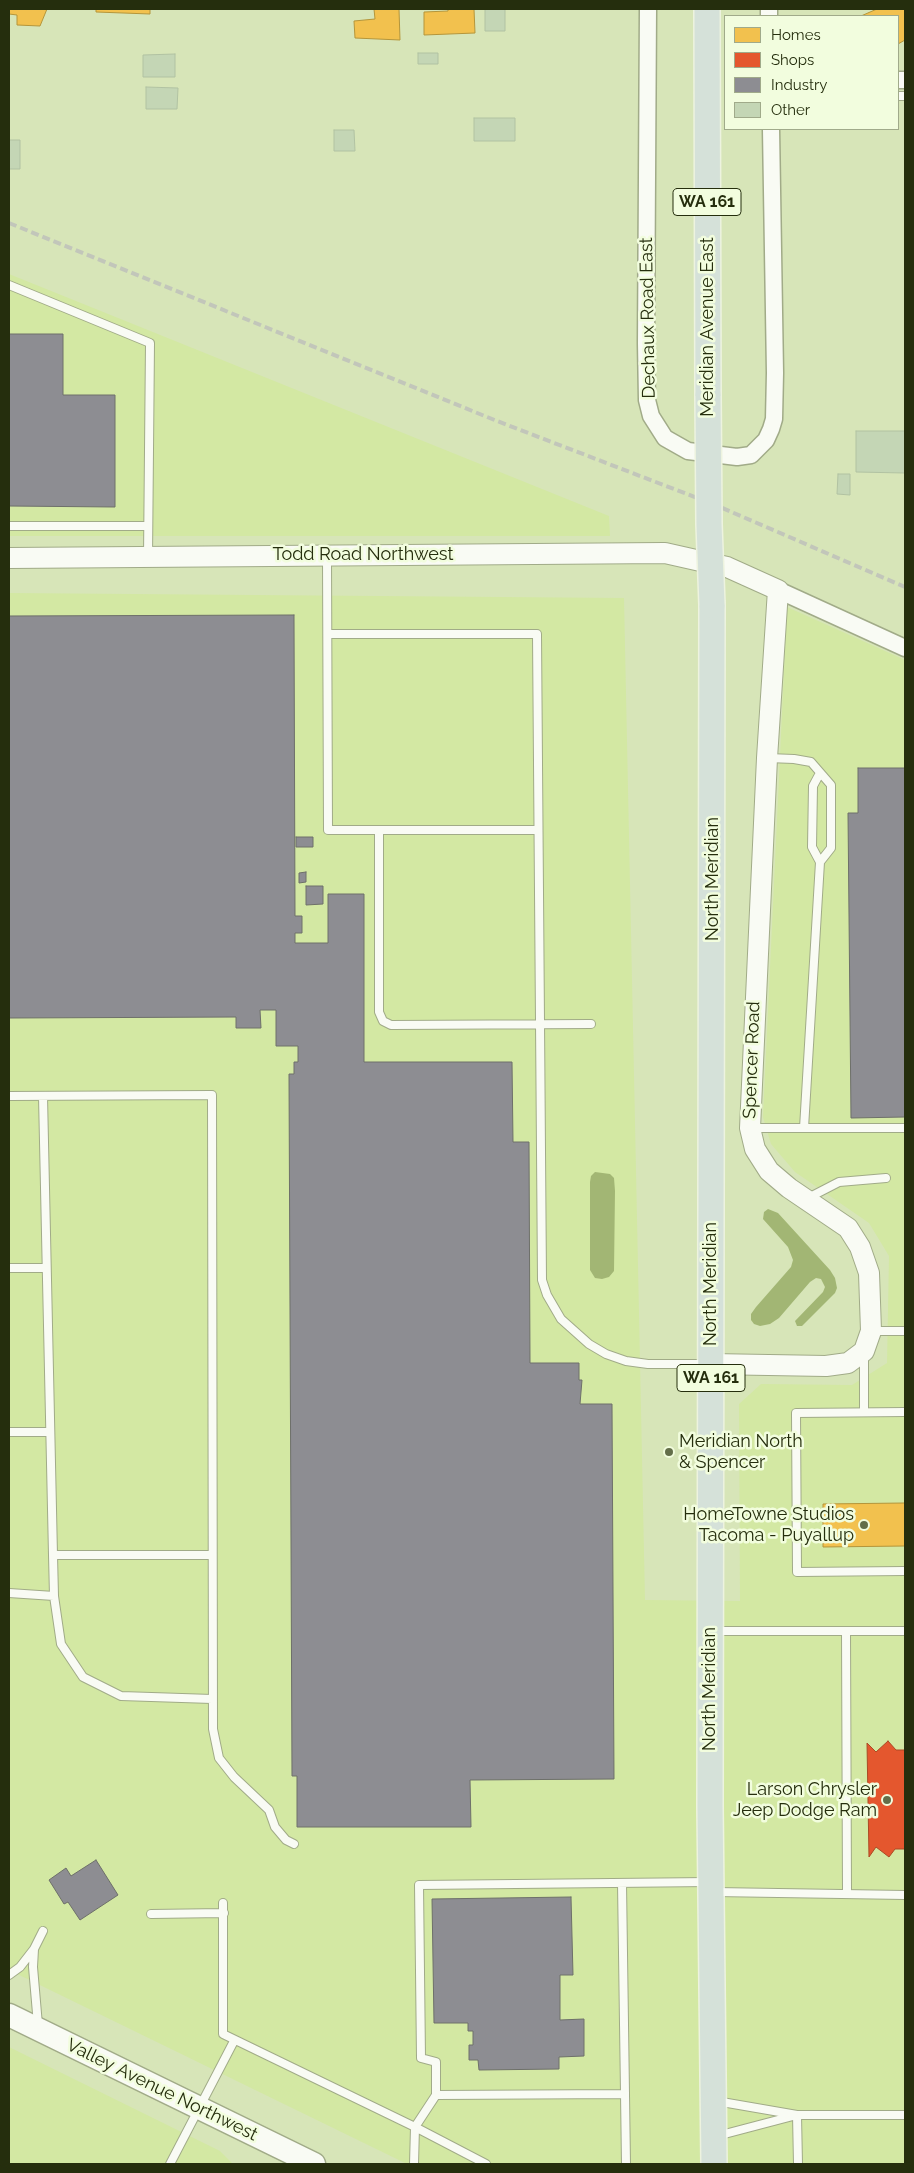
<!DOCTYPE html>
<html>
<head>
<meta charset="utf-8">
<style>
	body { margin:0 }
	#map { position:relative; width:914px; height:2173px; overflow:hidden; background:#d7e5b8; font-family:Raleway,sans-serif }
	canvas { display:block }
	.frame { position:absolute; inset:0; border:10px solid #252e0d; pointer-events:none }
	.legend { position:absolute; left:724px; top:15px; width:175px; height:115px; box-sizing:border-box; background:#f2fdde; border:1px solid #a0aa8a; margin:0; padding:6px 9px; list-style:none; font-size:15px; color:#252e0d }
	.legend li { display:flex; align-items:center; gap:10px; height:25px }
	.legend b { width:25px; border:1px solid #a0aa8a }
</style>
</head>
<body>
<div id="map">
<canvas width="914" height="2173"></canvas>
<div class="frame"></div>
<ul class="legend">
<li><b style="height:14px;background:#f2c14e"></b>Homes</li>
<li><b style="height:14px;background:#e4572e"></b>Shops</li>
<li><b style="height:14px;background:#8d8d92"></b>Industry</li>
<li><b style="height:14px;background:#c4d6b5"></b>Other</li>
</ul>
</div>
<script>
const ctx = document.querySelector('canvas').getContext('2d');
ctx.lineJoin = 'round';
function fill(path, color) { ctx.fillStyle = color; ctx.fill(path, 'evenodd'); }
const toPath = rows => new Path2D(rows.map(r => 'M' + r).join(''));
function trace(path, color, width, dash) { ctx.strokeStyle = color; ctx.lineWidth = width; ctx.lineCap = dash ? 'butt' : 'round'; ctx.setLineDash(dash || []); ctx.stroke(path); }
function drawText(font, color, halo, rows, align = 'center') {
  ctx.font = font + ' Raleway,sans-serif'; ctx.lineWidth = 5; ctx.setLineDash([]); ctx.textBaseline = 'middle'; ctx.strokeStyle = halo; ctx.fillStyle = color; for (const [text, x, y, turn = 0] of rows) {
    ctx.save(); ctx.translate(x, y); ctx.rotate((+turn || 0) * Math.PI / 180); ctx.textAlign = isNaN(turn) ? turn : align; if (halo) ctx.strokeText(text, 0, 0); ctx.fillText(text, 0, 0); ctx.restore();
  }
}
fill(toPath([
	[9,274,609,516,610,536,9,536],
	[9,593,624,598,645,1600,740,1601,739,1404,761,1384,852,1385,887,1363,889,1256,869,1223,795,1172,771,1144,763,1117,787,607,905,660,905,2164,407,2164,9,1970],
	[9,2047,220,2151,233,2164,9,2164]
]), '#d3e8a3');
fill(toPath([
	[595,1172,610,1174,614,1178,615,1191,614,1271,609,1277,602,1279,595,1278,590,1270,590,1182,591,1176],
	[768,1209,778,1213,830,1270,835,1278,837,1288,835,1293,802,1326,797,1326,795,1321,823,1292,825,1287,821,1279,816,1278,810,1282,779,1318,770,1324,760,1326,754,1324,751,1320,751,1314,756,1307,791,1267,793,1260,788,1247,763,1219,764,1212]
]), '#a2b674');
const homes = toPath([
	[9,9,47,9,40,26,17,25,17,15,9,14,9,9],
	[96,9,150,9,150,14,96,12,96,9],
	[374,9,399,9,400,40,355,38,354,21,375,19,374,9],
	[448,9,474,9,475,33,424,35,424,12,448,11,448,9],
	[877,9,905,9,905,40,898,44,898,16,861,16,877,9],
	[905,1503,905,1546,823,1547,823,1504,905,1503]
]);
fill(homes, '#f2c14e');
trace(homes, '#b4953a', 1);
const shops = toPath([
	[888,1741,896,1750,905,1750,905,1849,895,1849,889,1857,876,1847,869,1857,867,1743,876,1752,888,1741]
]);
fill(shops, '#e4572e');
trace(shops, '#ab4b24', 1);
const industry = toPath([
	[9,334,63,334,63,395,115,395,115,507,9,506,9,334],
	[294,615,295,916,302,916,302,933,295,933,295,943,328,943,328,894,364,894,364,1062,512,1062,513,1142,529,1142,530,1363,579,1363,579,1380,582,1380,580,1404,612,1404,614,1779,470,1780,471,1827,297,1827,297,1776,292,1776,289,1074,294,1074,294,1062,298,1062,298,1046,276,1046,276,1010,260,1010,261,1028,236,1028,236,1017,9,1018,9,616,294,615],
	[858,768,905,768,905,1117,851,1118,848,813,858,813,858,768],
	[296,837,313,837,313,847,296,847,296,837],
	[306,872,306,882,299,883,299,873,306,872],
	[306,886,323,886,323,904,306,905,306,886],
	[96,1860,118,1895,80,1920,68,1902,64,1904,49,1880,66,1868,71,1876,96,1860],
	[571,1897,573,1975,560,1975,560,2020,584,2019,584,2056,559,2057,559,2069,479,2070,478,2060,469,2060,469,2045,473,2045,473,2031,468,2031,468,2023,434,2023,432,1899,571,1897]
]);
fill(industry, '#8d8d92');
trace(industry, '#6e706a', 1);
const building = toPath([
	[485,9,505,9,505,31,485,31,485,9],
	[418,53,438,53,438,64,418,64,418,53],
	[175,54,175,77,143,77,143,55,175,54],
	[146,87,178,88,177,109,146,109,146,87],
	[474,118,515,118,515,141,474,141,474,118],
	[334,130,354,130,355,151,334,151,334,130],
	[9,140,20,140,20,169,9,169,9,140],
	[856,431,905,431,905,473,856,472,856,431],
	[838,474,850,474,850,495,837,494,838,474]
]);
fill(building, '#c4d6b5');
trace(building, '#b1c2a2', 1);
const service = toPath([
	[898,96,905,96],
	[9,285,150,343,148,557],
	[9,526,148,526],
	[327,557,328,830,538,830],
	[328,634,537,634,542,1280,547,1295,561,1319,589,1344,606,1354,626,1361,648,1364,709,1364],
	[768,758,794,759,811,762,831,785,831,848,820,862,804,1128],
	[820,773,813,786,812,847,820,862],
	[379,830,379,1012,383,1021,391,1025,591,1024],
	[9,1096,212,1095,213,1729,219,1758,234,1777,269,1810,275,1827,286,1840,294,1844],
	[43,1096,53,1555,54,1596,61,1644,83,1677,121,1696,212,1699],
	[752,1128,905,1128],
	[808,1198,839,1182,886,1178],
	[9,1268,46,1268],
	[871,1331,905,1331],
	[864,1355,864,1412],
	[905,1412,796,1413,797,1572,905,1571],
	[9,1432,50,1432],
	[53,1555,212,1555],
	[9,1593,54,1596],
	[715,1631,905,1631],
	[846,1631,847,1893],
	[622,1883,626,2164],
	[715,1892,905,1895],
	[223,1903,223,2034,415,2127,486,2164],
	[151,1914,224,1913],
	[34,1949,33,1967,38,2025],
	[9,1975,20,1967,34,1949,43,1931],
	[436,2095,625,2094],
	[716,2101,797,2115,905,2115],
	[797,2115,798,2164],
	[717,2136,793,2116],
	[170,2164,234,2041],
	[414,2164,415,2127,436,2095,436,2062,421,2058,419,1885,709,1882]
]);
const minor = toPath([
	[648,9,646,343,647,400,651,416,665,438,688,451,737,457,751,455,766,440,771,429,774,419,775,373,771,129],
	[769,9,769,16],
	[898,80,905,80],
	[778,590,905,648]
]);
const tertiary = toPath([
	[9,558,665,553,727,567,778,590,767,758,750,1128,755,1149,769,1171,789,1188,848,1228,860,1247,869,1273,871,1331,864,1351,848,1363,826,1366,711,1364]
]);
const secondary = toPath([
	[9,2015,314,2164]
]);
const primary = toPath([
	[707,9,708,396],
	[712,605,710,1806,714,2164]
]);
trace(service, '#a1ab88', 10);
trace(minor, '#a1ab88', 19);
trace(tertiary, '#a1ab88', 22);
trace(secondary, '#a1ab88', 25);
trace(primary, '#edf3df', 28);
trace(service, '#f9fbf4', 8);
trace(minor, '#f9fbf4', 16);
trace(tertiary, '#f9fbf4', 20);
trace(secondary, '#f9fbf4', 22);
trace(primary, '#d5e1d9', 25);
trace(toPath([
	[9,223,497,421,713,504,905,587]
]), '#c2c6ba', 4, [8, 4]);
const primaryBridge = toPath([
	[708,396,709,524,712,605]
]);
trace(primaryBridge, '#edf3df', 28, []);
trace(primaryBridge, '#d5e1d9', 25);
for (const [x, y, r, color] of [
	[669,1452,5,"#636e49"],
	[864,1525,5,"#636e49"],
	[887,1800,5,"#636e49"]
]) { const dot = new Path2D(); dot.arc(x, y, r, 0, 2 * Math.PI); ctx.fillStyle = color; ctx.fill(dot); trace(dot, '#f2fdde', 2); }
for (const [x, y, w] of [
	[707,202,68],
	[711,1378,68]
]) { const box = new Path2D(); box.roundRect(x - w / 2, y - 13.5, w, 27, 4); ctx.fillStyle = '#f2fdde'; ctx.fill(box); trace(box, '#252e0d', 1); }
drawText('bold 16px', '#252e0d', null, [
	["WA 161",707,202],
	["WA 161",711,1378]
]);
drawText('18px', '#252e0d', '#f2fdde', [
	["Dechaux Road East",648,318,-91],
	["Meridian Avenue East",708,327,-90],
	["Todd Road Northwest",363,555],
	["North Meridian",713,879,-90],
	["Spencer Road",752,1060,-88],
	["North Meridian",711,1284,-90],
	["North Meridian",710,1689,-90],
	["Valley Avenue Northwest",162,2090,26]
]);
drawText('18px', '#252e0d', '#f2fdde', [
	["Meridian North",679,1442,"left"],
	["& Spencer",679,1463,"left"],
	["HomeTowne Studios",854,1515],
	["Tacoma - Puyallup",854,1536],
	["Larson Chrysler",877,1790],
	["Jeep Dodge Ram",877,1811]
], 'right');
</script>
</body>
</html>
